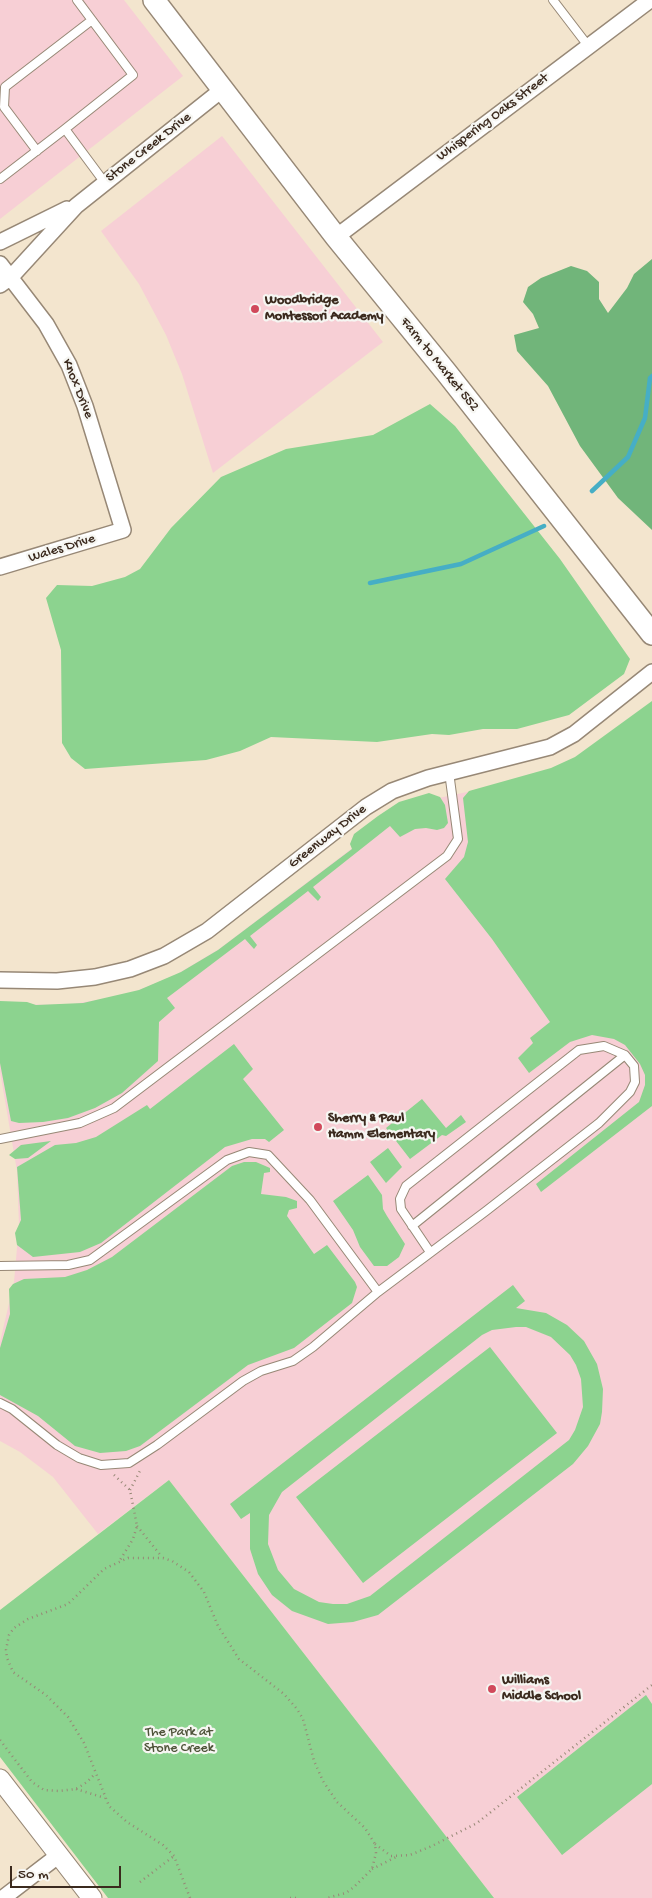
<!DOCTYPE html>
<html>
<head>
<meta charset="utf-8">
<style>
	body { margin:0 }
	#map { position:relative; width:652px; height:1898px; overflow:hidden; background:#f3e5ce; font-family:"Gochi Hand",sans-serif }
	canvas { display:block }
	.scale { position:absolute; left:10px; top:1866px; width:111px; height:22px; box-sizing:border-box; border:2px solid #3b2a1e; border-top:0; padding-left:6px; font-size:15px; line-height:18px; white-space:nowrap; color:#3b2a1e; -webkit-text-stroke:4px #f6f6f2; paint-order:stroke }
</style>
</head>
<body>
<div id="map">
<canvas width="652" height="1898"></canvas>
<div class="scale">50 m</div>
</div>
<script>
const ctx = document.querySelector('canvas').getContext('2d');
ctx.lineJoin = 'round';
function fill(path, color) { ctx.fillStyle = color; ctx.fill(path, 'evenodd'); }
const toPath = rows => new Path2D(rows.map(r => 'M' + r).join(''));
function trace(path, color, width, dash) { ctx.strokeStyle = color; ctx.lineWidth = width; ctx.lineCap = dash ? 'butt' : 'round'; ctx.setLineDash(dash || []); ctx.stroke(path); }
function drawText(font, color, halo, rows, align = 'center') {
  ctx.font = font + ' "Gochi Hand",sans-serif'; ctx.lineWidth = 4.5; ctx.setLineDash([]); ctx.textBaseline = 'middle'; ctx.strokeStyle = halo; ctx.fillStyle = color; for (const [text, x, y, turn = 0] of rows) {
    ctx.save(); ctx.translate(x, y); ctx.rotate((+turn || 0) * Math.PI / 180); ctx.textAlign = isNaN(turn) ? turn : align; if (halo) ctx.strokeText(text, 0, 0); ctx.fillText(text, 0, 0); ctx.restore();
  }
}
fill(toPath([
	[0,0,124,0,183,76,0,219],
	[222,136,383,342,213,473,182,374,166,335,139,284,101,231],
	[652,703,652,1898,494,1898,169,1480,98,1534,53,1477,20,1452,0,1441,0,1342,14,1282,19,1225,17,1171,0,1071,0,1004,67,1005,126,995,174,976,219,949,384,824,429,800,491,787,566,764]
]), '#f7cfd5');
fill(toPath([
	[430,404,455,426,560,559,630,659,624,674,569,715,517,729,483,729,449,735,432,734,377,742,271,737,240,751,206,760,85,769,71,758,62,743,61,650,46,598,57,585,92,586,125,577,140,569,171,528,221,477,286,449,373,435],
	[652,701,652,1106,541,1192,536,1184,639,1102,645,1085,645,1075,640,1064,625,1045,614,1039,592,1035,570,1042,529,1073,518,1058,533,1043,530,1038,550,1022,492,939,445,879,464,857,468,842,463,798,469,791,551,768,575,757],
	[429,793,440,797,445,805,448,823,444,828,437,830,426,828,415,829,400,837,390,826,313,887,321,897,318,901,308,891,250,936,257,945,254,949,245,939,167,998,175,1008,159,1022,158,1061,122,1093,95,1108,68,1118,43,1122,19,1123,11,1121,0,1063,0,1001,27,1002,36,1005,83,1003,139,990,181,972,218,950,352,849,350,844,354,834,378,816,399,802],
	[234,1044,253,1069,243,1079,284,1130,269,1142,265,1139,252,1139,225,1147,101,1243,80,1252,33,1257,17,1245,15,1233,21,1220,17,1167,55,1145,76,1143,96,1137,147,1105,150,1109],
	[422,1099,446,1128,461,1115,466,1122,446,1136,442,1135,410,1159,386,1128],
	[51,1141,28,1158,15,1159,9,1155,21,1145],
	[388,1148,402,1167,386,1183,370,1162],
	[244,1162,256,1162,270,1168,270,1172,264,1173,261,1194,286,1197,297,1201,297,1208,289,1210,287,1216,314,1254,327,1245,355,1282,357,1287,352,1303,294,1348,248,1365,140,1446,126,1451,100,1453,75,1446,38,1416,0,1395,0,1348,10,1314,9,1289,13,1284,24,1279,65,1277,87,1270,112,1257,232,1166],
	[368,1175,382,1195,383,1209,387,1216,405,1244,399,1257,387,1266,374,1266,360,1247,353,1230,333,1201],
	[513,1285,525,1301,516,1308,546,1313,567,1325,584,1341,597,1364,603,1389,602,1412,600,1424,588,1446,573,1464,378,1615,353,1622,328,1624,292,1611,272,1595,258,1574,250,1549,250,1513,241,1519,230,1504],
	[516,1327,526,1327,551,1337,570,1355,576,1365,581,1379,583,1407,575,1430,569,1440,370,1596,347,1604,333,1604,319,1602,294,1589,278,1570,268,1544,269,1515,282,1492,482,1335,492,1330],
	[490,1347,557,1433,363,1583,296,1497],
	[169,1480,494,1898,108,1898,0,1757,0,1610],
	[646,1695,652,1704,652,1784,562,1855,517,1797]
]), '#8cd38f');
fill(toPath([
	[652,259,652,530,618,498,580,446,548,386,517,351,514,335,539,328,533,314,523,302,528,287,541,278,571,266,587,271,599,282,599,299,608,313,627,288,634,274]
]), '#71b57a');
trace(toPath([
	[592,491,628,457,645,418,650,378,652,376],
	[370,583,461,564,544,526]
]), '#46aec5', 4.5);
const service = toPath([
	[77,0,133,75,65,129,105,183],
	[553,0,589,47],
	[37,151,4,107,5,87,92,20],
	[0,179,65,129],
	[0,1139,80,1123,114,1108,447,856,458,839,449,772],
	[412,1226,625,1055],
	[0,1266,68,1265,90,1260,227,1160,249,1152,268,1155,310,1200,378,1292,313,1347,293,1361,261,1371,243,1381,157,1445,129,1463,101,1465,79,1458,57,1445,12,1409,0,1403],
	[378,1292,486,1211,599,1123,630,1092,635,1082,634,1066,625,1055,604,1046,579,1050,406,1186,400,1199,401,1209,430,1252]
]);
const minor = toPath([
	[336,237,650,0],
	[0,242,67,209],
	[0,264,46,324,69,365,85,406,123,530,0,567],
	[0,285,11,277,76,206,223,89],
	[0,980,57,981,95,977,130,969,164,956,207,931,366,807,392,791,428,778,550,747,574,734,652,672],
	[3,1898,59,1855]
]);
const tertiary = toPath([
	[0,1779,92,1898]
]);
const secondary = toPath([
	[154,0,336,237,446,372,652,634]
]);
trace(service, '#978876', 10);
trace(minor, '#978876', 18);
trace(tertiary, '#978876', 21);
trace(secondary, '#978876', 24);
trace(toPath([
	[114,1475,130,1490,137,1526,133,1539,120,1560],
	[130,1490,141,1469],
	[137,1526,162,1557],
	[0,1740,32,1782,44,1790,59,1791,76,1789,87,1782,95,1774],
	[76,1789,105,1798],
	[375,1844,391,1856,410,1855,432,1846,477,1823,652,1685],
	[372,1869,396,1857],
	[140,1882,174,1856],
	[190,1898,174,1856,163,1845,127,1822,109,1806,84,1743,68,1717,46,1695,13,1672,7,1658,6,1650,9,1635,14,1628,28,1619,68,1604,104,1569,128,1558,163,1558,172,1561,189,1572,204,1592,218,1626,239,1659,284,1694,297,1709,303,1719,314,1761,323,1781,337,1802,365,1828,375,1844,376,1853,372,1869,354,1887,346,1893,327,1898],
	[290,1898,296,1898]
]), '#978876', 2.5, [1, 4]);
trace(service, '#fff', 8);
trace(minor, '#fff', 15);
trace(tertiary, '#fff', 19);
trace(secondary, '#fff', 21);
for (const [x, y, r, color] of [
	[255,309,5,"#d1495b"],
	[318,1127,5,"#d1495b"],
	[492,1689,5,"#d1495b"]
]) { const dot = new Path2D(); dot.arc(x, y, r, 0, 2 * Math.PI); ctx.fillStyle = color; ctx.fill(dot); trace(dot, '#f6f6f2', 2); }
drawText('14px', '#3b2a1e', '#f6f6f2', [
	["Whispering Oaks Street",493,118,-37],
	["Stone Creek Drive",149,148,-38],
	["Farm to Market 552",439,365,51],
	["Knox Drive",77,389,68],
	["Wales Drive",62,549,-17],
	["Greenway Drive",328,837,-38]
]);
drawText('bold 14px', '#3b2a1e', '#f6f6f2', [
	["Woodbridge",265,301],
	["Montessori Academy",265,317],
	["Sherry & Paul",328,1119],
	["Hamm Elementary",328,1135],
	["Williams",502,1681],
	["Middle School",502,1697]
], 'left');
drawText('14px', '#4f543a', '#f6f6f2', [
	["The Park at",179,1733],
	["Stone Creek",179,1749]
]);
</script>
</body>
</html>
